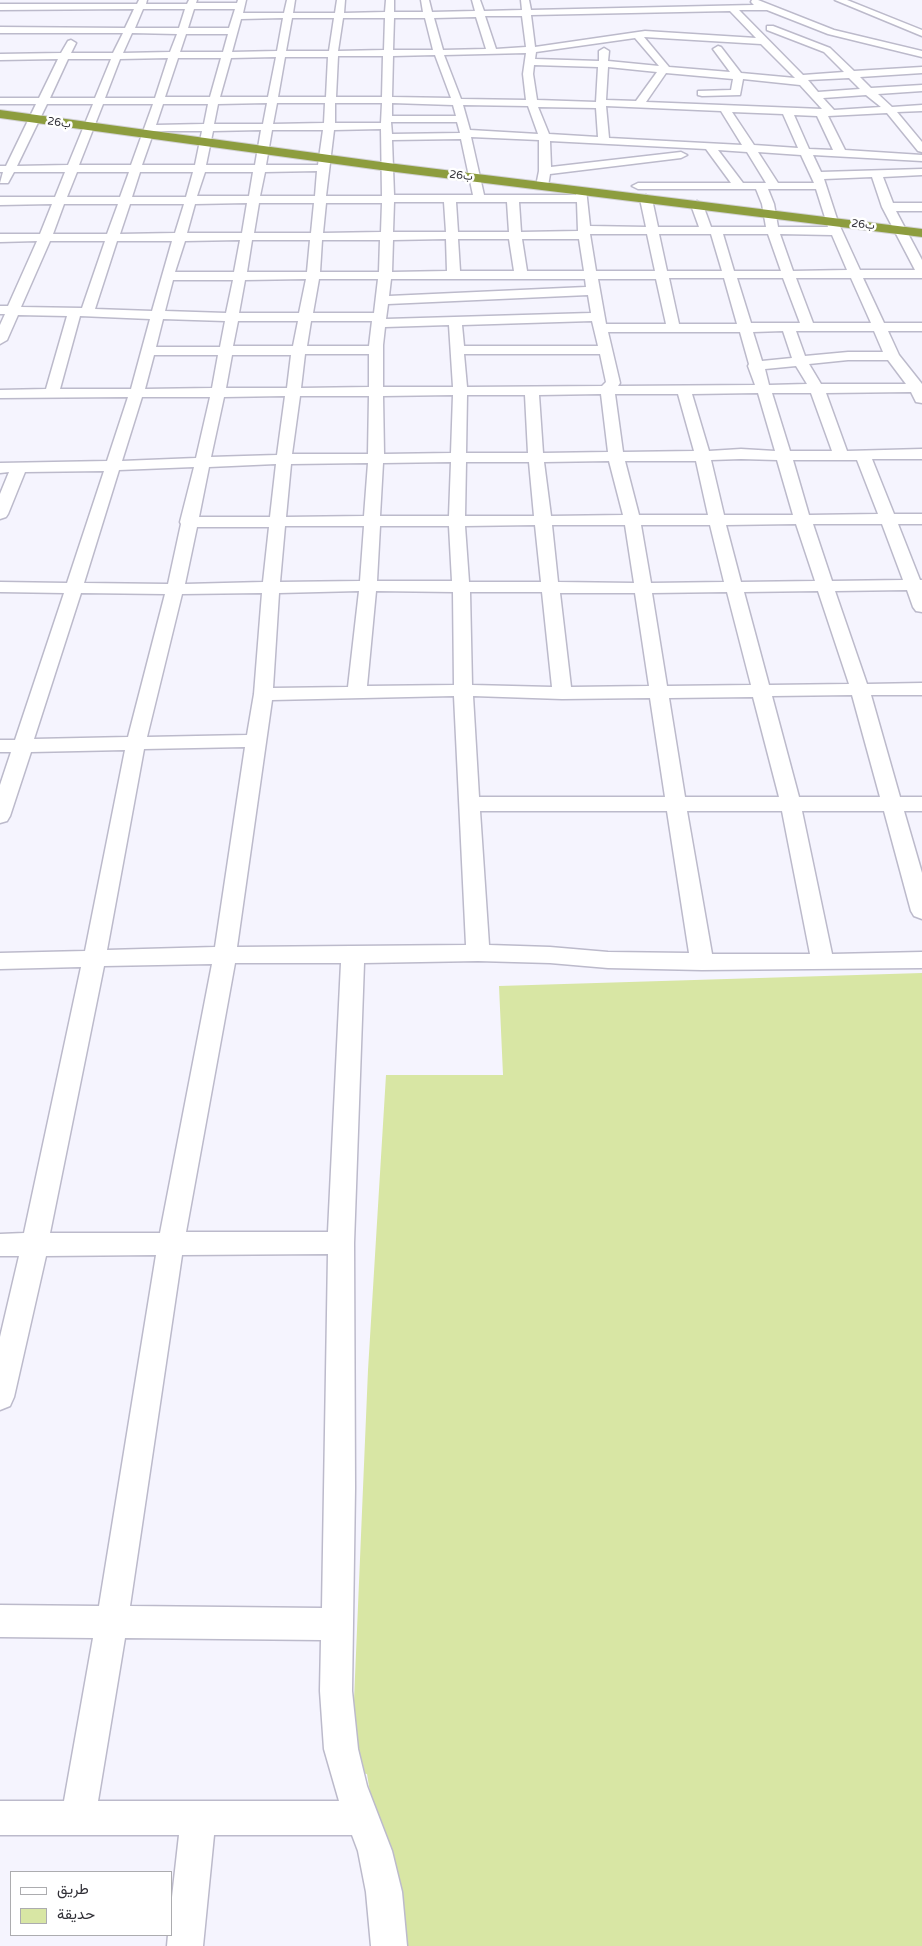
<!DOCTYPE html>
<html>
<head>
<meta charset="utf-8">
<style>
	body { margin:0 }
	#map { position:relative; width:922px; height:1946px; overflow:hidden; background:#f5f4fe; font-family:"Varela Round",Vazirmatn,sans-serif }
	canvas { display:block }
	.legend { position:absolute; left:10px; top:1871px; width:162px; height:65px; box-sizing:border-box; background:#fff; border:1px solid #acacaf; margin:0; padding:6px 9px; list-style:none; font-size:15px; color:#302f36 }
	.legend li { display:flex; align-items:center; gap:10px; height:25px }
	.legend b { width:25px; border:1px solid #acacaf }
</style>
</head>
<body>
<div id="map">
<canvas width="922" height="1946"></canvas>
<ul class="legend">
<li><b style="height:6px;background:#fff"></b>طريق</li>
<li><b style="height:14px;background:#d8e6a4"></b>حديقة</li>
</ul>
</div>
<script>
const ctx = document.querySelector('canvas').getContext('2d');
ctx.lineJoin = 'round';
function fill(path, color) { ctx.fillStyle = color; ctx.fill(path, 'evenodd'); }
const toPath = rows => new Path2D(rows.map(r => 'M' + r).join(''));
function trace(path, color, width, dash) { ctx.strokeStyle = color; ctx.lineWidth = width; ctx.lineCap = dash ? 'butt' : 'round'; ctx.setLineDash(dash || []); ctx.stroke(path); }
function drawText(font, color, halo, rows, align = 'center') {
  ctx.font = font + ' "Varela Round",Vazirmatn,sans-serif'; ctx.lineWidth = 5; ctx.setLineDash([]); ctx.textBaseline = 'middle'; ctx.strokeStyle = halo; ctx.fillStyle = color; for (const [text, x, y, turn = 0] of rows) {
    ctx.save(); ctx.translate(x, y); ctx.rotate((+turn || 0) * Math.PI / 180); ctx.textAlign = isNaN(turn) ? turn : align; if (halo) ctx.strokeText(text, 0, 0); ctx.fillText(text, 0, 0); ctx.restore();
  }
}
fill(toPath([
	[922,973,922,1946,395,1946,367,1774,351,1771,368,1370,386,1075,503,1075,499,986]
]), '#d8e6a4');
const minor = toPath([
	[139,0,147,0,146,4,187,4,189,0,197,0,196,3,237,3,238,0,246,0,243,13,284,13,287,0,295,0,293,13,335,13,337,0,345,0,344,13,385,12,386,0,394,0,394,12,423,12,421,0,429,0,432,12,475,11,472,0,480,0,484,11,522,10,521,0,529,0,531,10,754,5,751,2,752,0,758,0,834,30,922,51,922,57,828,34,767,10,739,10,803,75,844,72,824,52,767,30,767,26,773,26,830,48,854,71,922,67,922,73,860,77,871,88,922,85,922,91,878,94,892,107,922,105,922,111,897,112,922,142,922,152,918,151,887,113,828,116,845,150,922,155,922,161,813,155,821,172,922,169,922,175,883,177,893,203,922,203,922,211,896,211,922,260,922,278,863,278,884,323,922,323,922,331,888,331,899,355,922,384,922,403,916,402,911,392,826,393,847,451,922,449,922,459,872,459,894,514,922,514,922,524,898,524,920,580,922,580,922,612,916,611,913,607,907,590,835,591,867,684,922,683,922,695,871,695,900,797,922,797,922,811,904,811,922,873,922,919,914,916,911,911,884,811,802,811,832,954,922,952,922,968,702,970,608,968,550,963,478,961,364,963,354,1243,355,1488,352,1691,358,1749,367,1786,392,1851,402,1892,407,1946,371,1946,366,1892,358,1851,352,1835,214,1835,203,1946,167,1946,168,1935,171,1935,171,1906,179,1835,0,1835,0,1801,64,1801,93,1638,0,1637,0,1605,99,1606,156,1255,46,1256,14,1397,10,1406,0,1410,0,1337,19,1256,0,1256,0,1234,24,1233,81,967,0,969,0,953,85,951,125,750,31,752,10,816,7,821,0,823,0,785,11,752,0,752,0,740,15,740,64,593,0,592,0,582,67,583,104,471,25,472,8,514,6,517,0,519,0,494,9,472,0,473,0,463,107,461,128,397,0,398,0,390,46,389,67,316,18,315,7,340,0,344,0,325,5,314,0,314,0,306,8,306,37,241,0,242,0,234,40,234,52,204,0,205,0,197,55,197,65,172,14,172,8,183,0,183,3,172,0,172,0,166,6,166,36,104,0,104,0,98,39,98,58,59,0,60,0,54,61,53,68,41,71,40,76,43,71,53,113,53,123,33,0,33,0,27,125,28,134,9,0,10,0,4,137,4,139,0],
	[143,9,185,9,179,28,135,28,143,9],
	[194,9,235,9,229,28,188,28,194,9],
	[730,11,756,38,645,31,535,47,531,15,730,11],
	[485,16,522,16,526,47,496,49,485,16],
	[476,17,486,49,443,50,434,18,476,17],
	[283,18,277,51,232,52,241,19,283,18],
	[292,18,334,18,329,51,286,51,292,18],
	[343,18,385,18,384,50,338,51,343,18],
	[394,18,425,18,433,50,393,50,394,18],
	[132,33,177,34,170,52,123,53,132,33],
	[186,34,228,34,223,52,180,52,186,34],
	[644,37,761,44,795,78,741,73,721,47,718,46,713,49,730,72,669,67,644,37],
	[635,38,659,66,608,61,609,51,604,48,599,51,599,61,535,59,536,52,635,38],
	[526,53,523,74,526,100,461,99,444,55,526,53],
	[435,55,451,98,392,97,393,56,435,55],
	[338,56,383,56,382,97,336,97,338,56],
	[276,57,268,97,220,97,231,58,276,57],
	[285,57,328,57,326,97,278,97,285,57],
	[168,58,155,98,105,98,120,59,168,58],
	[178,58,221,58,210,97,165,97,178,58],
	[68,59,111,59,95,98,50,98,68,59],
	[534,65,598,67,596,102,537,100,533,74,534,65],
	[608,67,657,72,636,101,606,100,608,67],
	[666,73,733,79,731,90,698,91,698,95,702,96,740,95,743,79,800,85,822,109,646,102,666,73],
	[849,78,860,89,818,92,808,80,849,78],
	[866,95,881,107,834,110,823,98,866,95],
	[267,103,263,124,214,124,218,104,267,103],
	[277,103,325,103,324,123,273,124,277,103],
	[335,103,382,103,381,123,335,123,335,103],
	[392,103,453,105,456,116,392,116,392,103],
	[47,104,93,104,68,165,17,166,47,104],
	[103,104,153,104,131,165,79,165,103,104],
	[163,104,208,104,204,124,156,125,163,104],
	[463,105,528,106,538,134,470,130,463,105],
	[606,106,721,111,742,145,609,138,606,106],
	[538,107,596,108,598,137,549,134,538,107],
	[732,112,783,114,798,148,754,145,732,112],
	[794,115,817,116,833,150,809,149,794,115],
	[391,122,457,122,460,133,392,134,391,122],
	[381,129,382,196,326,196,334,130,381,129],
	[261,130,255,165,206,165,213,131,261,130],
	[272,130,323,130,318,165,266,165,272,130],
	[154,131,202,131,195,165,142,165,154,131],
	[471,137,539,140,539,171,536,186,542,189,548,186,550,174,681,158,687,155,681,152,551,167,550,141,706,149,731,183,638,183,632,186,638,189,756,189,762,204,766,227,711,227,703,205,697,201,691,205,699,227,658,227,652,199,646,195,640,199,646,227,590,226,586,189,578,189,576,195,484,195,471,137],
	[461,139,473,195,394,195,392,140,461,139],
	[718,150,747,152,766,183,743,183,718,150],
	[758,152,801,155,814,183,778,183,758,152],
	[317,171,315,196,260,196,265,172,317,171],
	[77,172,129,172,120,197,67,197,77,172],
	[140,172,193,172,186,197,132,197,140,172],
	[205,172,253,172,249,196,197,196,205,172],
	[872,177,882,207,915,270,860,270,838,222,824,179,872,177],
	[768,189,816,189,828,227,778,227,774,204,768,189],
	[394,202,444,202,446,232,393,232,394,202],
	[456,202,507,202,509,232,458,232,456,202],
	[519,202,577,202,578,231,521,232,519,202],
	[247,203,242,233,187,233,195,204,247,203],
	[259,203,314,203,311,233,254,233,259,203],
	[326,203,382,203,381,232,323,233,326,203],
	[64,204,118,204,107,234,53,234,64,204],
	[130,204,184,204,175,233,120,234,130,204],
	[590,234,647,234,655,271,596,271,590,234],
	[659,234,711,234,722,271,667,271,659,234],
	[723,234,768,234,781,271,734,271,723,234],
	[780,234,832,235,847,270,793,271,780,234],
	[446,239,447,271,392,272,393,240,446,239],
	[458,239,509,239,514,271,460,271,458,239],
	[522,239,579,239,584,271,527,271,522,239],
	[240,240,234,272,175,272,185,241,240,240],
	[252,240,310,240,307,272,247,272,252,240],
	[322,240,380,240,379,272,320,272,322,240],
	[50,241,105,241,82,308,21,307,50,241],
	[117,241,172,241,152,311,95,309,117,241],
	[669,278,724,278,737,324,679,324,669,278],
	[737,278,783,278,800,323,751,323,737,278],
	[796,278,851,278,871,323,813,323,796,278],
	[306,279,299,313,239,313,245,280,306,279],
	[319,279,378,279,374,313,313,313,319,279],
	[391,279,585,279,586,287,389,296,391,279],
	[598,279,656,279,666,324,606,324,598,279],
	[173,280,233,280,226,313,165,311,173,280],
	[588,295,591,313,386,319,388,304,588,295],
	[80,316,150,319,131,389,60,389,80,316],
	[163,319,225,321,220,347,156,347,163,319],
	[238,321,298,321,293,346,233,346,238,321],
	[311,321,372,321,369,346,307,346,311,321],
	[592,321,598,346,464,346,462,325,592,321],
	[449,325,453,387,383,387,383,345,385,327,449,325],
	[783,331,792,358,762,361,753,332,783,331],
	[796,331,874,331,883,352,848,352,805,356,796,331],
	[608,332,740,332,749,364,748,366,755,385,618,386,620,383,608,332],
	[305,354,369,354,369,387,301,388,305,354],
	[464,354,600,354,606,382,602,386,467,387,464,354],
	[154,355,218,355,212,388,145,389,154,355],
	[232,355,291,355,287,388,226,388,232,355],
	[848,360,888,360,906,384,821,384,809,364,848,360],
	[796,366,807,384,769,385,765,369,796,366],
	[758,393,775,451,741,449,709,451,692,394,758,393],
	[772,393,811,393,832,451,790,451,772,393],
	[601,394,608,452,543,453,539,395,601,394],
	[615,394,678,394,694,451,623,452,615,394],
	[453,395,451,453,384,454,383,396,453,395],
	[467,395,525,395,528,453,466,453,467,395],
	[285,396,277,455,211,457,224,397,285,396],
	[300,396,369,396,368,454,292,454,300,396],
	[142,397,210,397,196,458,122,461,142,397],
	[741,459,777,460,793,515,724,515,711,460,741,459],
	[793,460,857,460,878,514,809,515,793,460],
	[609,461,623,515,551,516,544,462,609,461],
	[625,461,696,461,708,515,639,515,625,461],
	[451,462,449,516,380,516,383,463,451,462],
	[466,462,529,462,534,516,465,516,466,462],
	[368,463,364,516,286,517,291,464,368,463],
	[276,464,270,517,199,517,209,467,276,464],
	[194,467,180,522,181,524,168,584,84,583,119,470,194,467],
	[796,524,815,581,741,582,726,525,796,524],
	[813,524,882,524,903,580,832,581,813,524],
	[535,525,541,582,469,582,465,526,535,525],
	[552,525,625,525,634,583,558,582,552,525],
	[641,525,710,525,724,582,651,583,641,525],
	[285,526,364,526,360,581,280,582,285,526],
	[380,526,449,526,452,581,377,581,380,526],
	[197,527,269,527,263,582,185,584,197,527],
	[359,591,348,687,273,688,279,593,359,591],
	[376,591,453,592,454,685,367,686,376,591],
	[818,591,849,684,769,685,744,592,818,591],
	[470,592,542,592,552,687,472,685,470,592],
	[727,592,751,685,667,686,652,593,727,592],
	[81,593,165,594,128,737,34,739,81,593],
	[262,593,254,694,247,735,147,737,182,594,262,593],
	[560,593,635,593,649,686,571,687,560,593],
	[852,695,880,797,799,797,772,696,852,695],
	[454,696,466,945,237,947,272,700,454,696],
	[473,696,562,699,650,698,665,797,479,797,473,696],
	[753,697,779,797,685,797,669,698,753,697],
	[245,747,215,947,107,950,144,749,245,747],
	[480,811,667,811,689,953,608,952,550,947,489,945,480,811],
	[687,811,782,811,810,954,712,954,687,811],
	[235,963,341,963,328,1232,186,1232,235,963],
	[212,964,160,1233,50,1233,104,966,212,964],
	[328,1254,322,1608,130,1606,182,1255,328,1254],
	[125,1638,321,1640,320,1691,324,1749,339,1801,98,1801,125,1638],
	[835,0,847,0,922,30,922,36,835,0]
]);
const highway = toPath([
	[0,110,388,163,922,229,922,237,388,171,0,118,0,110]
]);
trace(minor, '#bcbacb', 3);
trace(highway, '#d1d1d3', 2);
fill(minor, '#fff');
fill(highway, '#8d9d3e');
drawText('11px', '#302f36', '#fff', [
	["26ب",59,123,8],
	["26ب",461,176,7],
	["26ب",863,225,7]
]);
</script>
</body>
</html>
